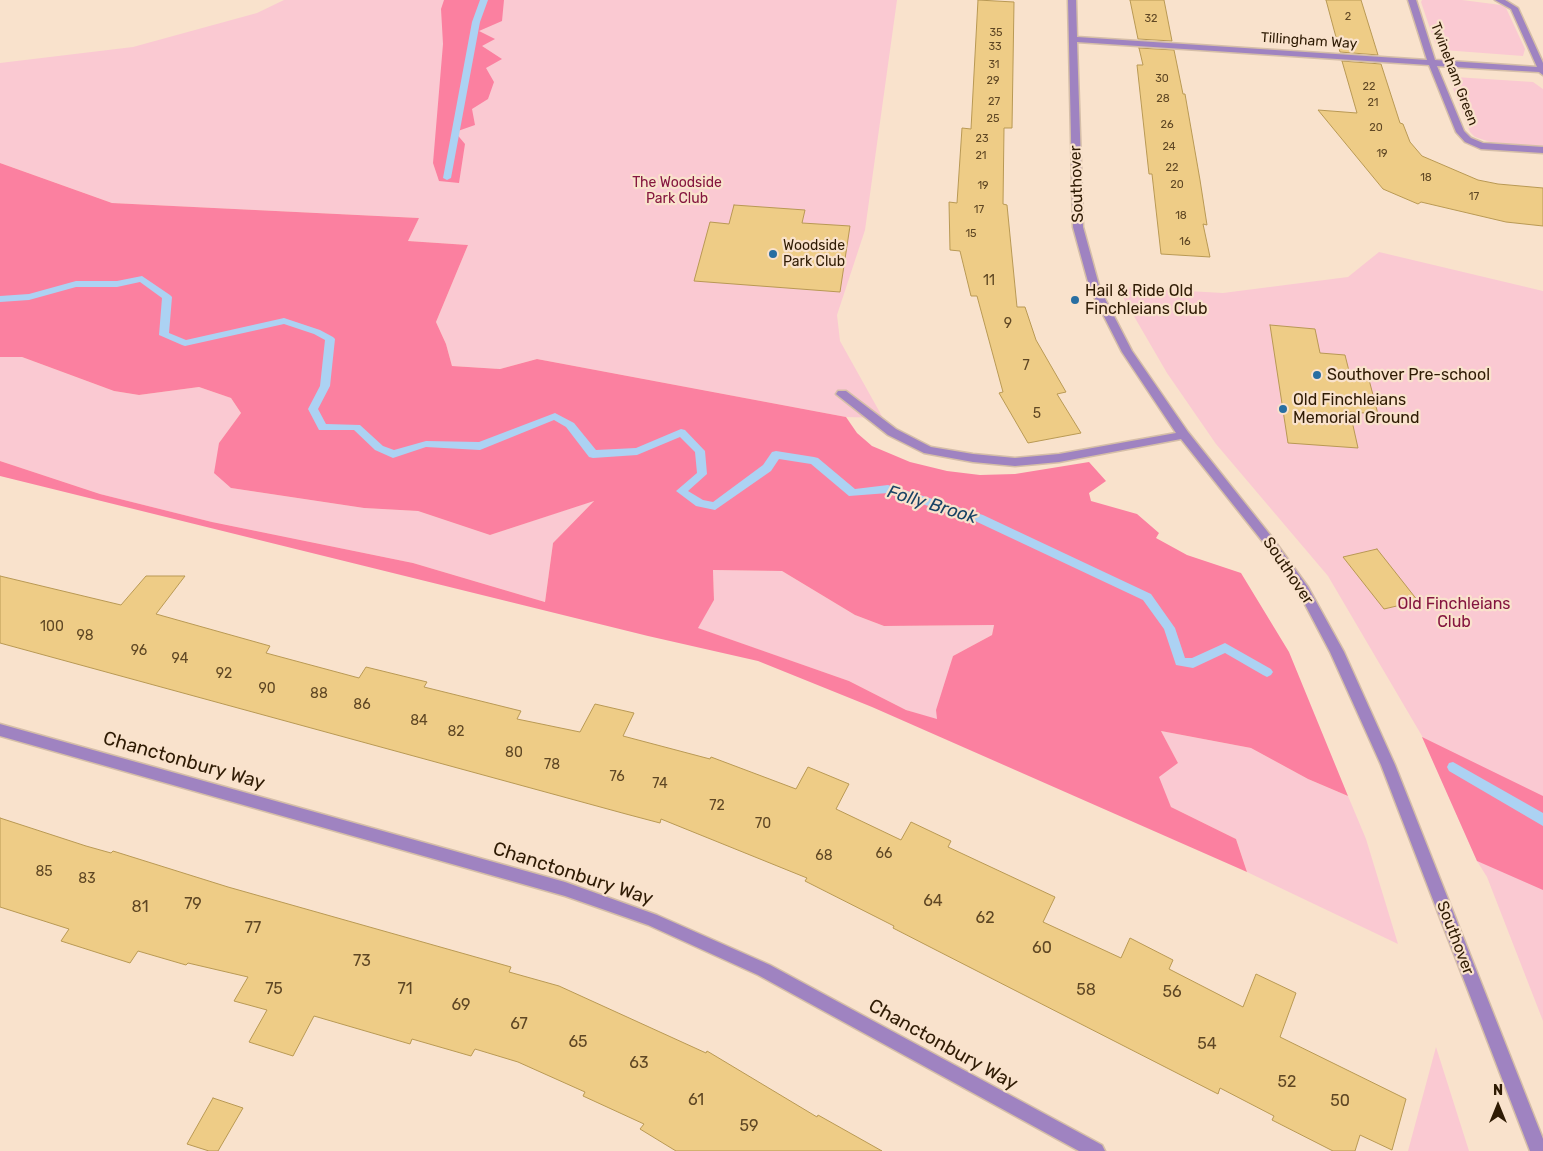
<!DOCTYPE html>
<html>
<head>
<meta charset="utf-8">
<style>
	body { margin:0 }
	#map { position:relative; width:1543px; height:1151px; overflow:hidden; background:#f9e2cc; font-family:Rubik,sans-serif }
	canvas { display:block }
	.north { position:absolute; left:1473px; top:1081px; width:50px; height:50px; -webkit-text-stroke:4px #f9e2cc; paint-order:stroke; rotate:0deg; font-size:14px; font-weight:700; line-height:20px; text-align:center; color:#2f1b04 }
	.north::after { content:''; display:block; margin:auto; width:18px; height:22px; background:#2f1b04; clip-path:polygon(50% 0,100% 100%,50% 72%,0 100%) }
</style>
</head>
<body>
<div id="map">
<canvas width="1543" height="1151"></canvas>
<div class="north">N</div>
</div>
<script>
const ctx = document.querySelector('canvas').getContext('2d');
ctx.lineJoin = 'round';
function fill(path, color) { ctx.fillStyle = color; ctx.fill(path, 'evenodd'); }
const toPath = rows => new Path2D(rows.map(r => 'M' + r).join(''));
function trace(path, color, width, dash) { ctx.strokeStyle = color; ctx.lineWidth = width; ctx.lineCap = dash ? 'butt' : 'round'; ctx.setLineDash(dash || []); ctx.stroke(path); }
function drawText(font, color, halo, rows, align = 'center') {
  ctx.font = font + ' Rubik,sans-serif'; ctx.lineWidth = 4.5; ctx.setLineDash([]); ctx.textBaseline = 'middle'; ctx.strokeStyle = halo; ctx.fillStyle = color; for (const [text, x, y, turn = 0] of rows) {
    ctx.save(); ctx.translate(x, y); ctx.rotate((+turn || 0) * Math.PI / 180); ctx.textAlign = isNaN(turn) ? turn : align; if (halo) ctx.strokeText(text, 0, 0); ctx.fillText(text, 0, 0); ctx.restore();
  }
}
fill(toPath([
	[284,0,897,0,865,230,837,315,840,341,883,418,846,417,537,359,500,369,452,366,446,344,436,322,468,245,408,241,419,218,112,203,0,163,0,63,133,47,257,13],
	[1422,0,1462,0,1501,5,1506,8,1525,49,1523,56,1443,50,1435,43,1421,2],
	[1455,77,1533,82,1543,89,1543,147,1490,142,1475,137,1470,132,1450,81],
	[1379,252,1543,291,1543,1021,1487,877,1477,861,1422,736,1328,576,1216,444,1167,373,1117,287,1223,293,1348,277],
	[0,357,22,357,114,391,139,395,199,387,231,398,241,413,219,443,231,488,364,508,418,511,490,535,595,500,553,543,545,602,413,563,212,522,100,494,0,461],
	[713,570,782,571,855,615,884,626,994,625,992,635,953,656,937,720,906,710,849,681,697,628,714,600],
	[1161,731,1251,748,1308,779,1348,796,1366,839,1398,944,1247,872,1236,839,1171,807,1158,777,1178,763],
	[1436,1047,1469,1151,1408,1151]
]), '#fac9d2');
fill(toPath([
	[444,0,504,0,502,21,479,31,495,39,482,46,502,59,486,68,494,82,488,99,472,109,475,125,455,132,465,144,459,183,439,181,433,163,443,44,441,9],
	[0,163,112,203,419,218,408,241,468,245,436,322,446,344,452,366,500,369,537,359,846,417,857,433,872,446,910,462,947,471,980,475,1015,474,1089,462,1106,481,1089,493,1091,501,1137,514,1159,533,1156,538,1187,555,1241,573,1289,652,1348,796,1308,779,1251,748,1161,731,1178,763,1159,777,1171,807,1236,839,1247,872,872,707,758,661,648,636,0,476,0,461,100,494,212,522,413,563,545,602,553,543,594,501,490,535,418,511,364,508,231,488,214,473,219,443,241,413,231,398,199,387,139,395,114,391,22,357,0,357],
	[713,570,782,571,855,615,884,626,994,625,992,635,953,656,936,710,937,719,906,710,849,681,698,628,714,600],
	[1422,737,1543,796,1543,890,1477,861]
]), '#fb80a0');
fill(toPath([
	[480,0,488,0,480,22,451,178,447,180,443,178,472,22,480,0],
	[142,276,170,295,172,297,169,333,186,340,284,318,320,330,333,337,335,339,330,386,318,409,326,424,360,425,383,446,394,450,426,441,479,442,555,413,574,423,596,450,636,448,681,429,685,430,705,451,707,474,688,491,703,500,713,502,763,465,772,452,776,451,814,457,818,458,855,489,888,485,983,515,1151,594,1175,628,1185,658,1192,658,1225,643,1271,669,1273,672,1271,675,1267,677,1263,675,1225,653,1193,668,1176,665,1164,629,1143,600,975,521,888,493,849,496,811,464,779,459,771,471,715,510,696,506,676,491,697,473,695,452,680,437,637,455,593,458,589,457,566,427,554,420,480,450,426,447,393,458,375,450,354,430,319,430,308,409,320,386,325,340,314,334,284,324,185,346,182,345,159,335,162,298,140,282,117,287,76,287,29,300,0,302,0,296,29,294,76,281,117,281,142,276],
	[1453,762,1543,813,1543,826,1449,771,1447,767,1449,763,1453,762]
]), '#acd2f3');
const building = toPath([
	[978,0,1014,2,1012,128,1004,128,1003,204,1007,205,1017,307,1025,307,1036,340,1066,392,1057,394,1081,433,1028,443,999,393,1003,392,977,296,971,296,960,251,950,250,949,202,957,203,962,128,971,129,978,0],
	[1130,0,1164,0,1172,41,1138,39,1130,0],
	[1326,0,1361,0,1378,55,1340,52,1326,0],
	[1139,48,1174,50,1183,94,1185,94,1200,180,1207,225,1203,224,1210,257,1161,254,1152,174,1149,174,1137,65,1143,65,1139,48],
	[1342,61,1381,64,1400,123,1403,124,1410,142,1422,156,1478,180,1498,184,1543,188,1543,226,1506,222,1421,202,1418,204,1383,189,1318,110,1357,113,1342,61],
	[734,205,805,210,802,223,850,226,840,292,694,281,710,222,729,224,734,205],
	[1270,325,1315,329,1320,353,1345,355,1349,371,1367,372,1378,414,1350,412,1358,448,1288,443,1270,325],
	[1377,549,1418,601,1384,609,1343,557,1377,549],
	[0,576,121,605,146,576,185,576,156,614,270,646,266,653,359,678,366,667,427,682,424,687,521,711,517,719,580,732,595,704,634,713,623,736,710,759,711,757,796,789,808,767,849,784,836,809,901,840,911,822,951,841,948,847,1055,897,1043,922,1121,958,1130,938,1173,960,1169,969,1243,1007,1256,974,1296,993,1280,1037,1406,1099,1392,1150,1360,1135,1355,1151,1333,1151,1272,1120,1274,1116,1220,1088,1218,1094,932,948,893,928,894,926,805,881,807,878,661,819,660,823,626,814,0,643,0,576],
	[0,818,86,846,111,853,113,851,228,887,511,967,509,972,559,986,706,1053,707,1051,817,1117,818,1115,882,1151,676,1151,640,1129,644,1124,583,1096,585,1092,518,1062,475,1049,471,1056,412,1039,410,1044,314,1016,293,1056,249,1042,267,1010,234,1001,248,977,188,963,186,965,138,951,130,963,61,941,69,929,0,907,0,818],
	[213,1098,243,1108,218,1151,209,1151,187,1144,213,1098]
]);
fill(building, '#eecc86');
trace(building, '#b99954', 1);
const minor = toPath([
	[1068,0,1076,0,1077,37,1427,60,1408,0,1416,0,1435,60,1537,67,1511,9,1495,0,1505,0,1518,8,1543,63,1543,75,1539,72,1437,66,1464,131,1471,138,1483,143,1543,147,1543,153,1481,149,1465,142,1456,132,1429,65,1077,42,1083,227,1100,289,1132,351,1188,432,1271,536,1308,587,1344,652,1395,765,1543,1139,1543,1151,1530,1151,1381,765,1330,652,1299,593,1263,542,1181,439,1059,462,1015,466,973,462,924,453,888,435,836,394,838,391,846,391,896,429,931,447,973,454,1015,458,1059,454,1176,433,1122,352,1090,289,1073,227,1068,0],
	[0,724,565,882,657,915,770,965,1102,1145,1105,1151,1079,1151,758,975,648,925,565,896,0,736,0,724]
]);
trace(minor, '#d5bea8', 3);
fill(minor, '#9f83c1');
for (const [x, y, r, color] of [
	[773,254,5,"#286ea2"],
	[1075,300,5,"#286ea2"],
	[1317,375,5,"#286ea2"],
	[1283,409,5,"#286ea2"]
]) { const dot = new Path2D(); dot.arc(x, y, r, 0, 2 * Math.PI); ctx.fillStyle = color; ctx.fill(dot); trace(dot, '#f9e2cc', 2); }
drawText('11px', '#5f4724', null, [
	["2",1348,17],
	["32",1151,19],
	["35",996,33],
	["33",995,47],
	["31",994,65],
	["30",1162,79],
	["29",993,81],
	["22",1369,87],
	["28",1163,99],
	["27",994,102],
	["21",1373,103],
	["25",993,119],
	["26",1167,125],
	["20",1376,128],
	["23",982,139],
	["24",1169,147],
	["19",1382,154],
	["21",981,156],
	["22",1172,168],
	["18",1426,178],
	["20",1177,185],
	["19",983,186],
	["17",1474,197],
	["17",979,210],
	["18",1181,216],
	["15",971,234],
	["16",1185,242]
]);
drawText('14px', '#2f1b04', '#f9e2cc', [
	["Tillingham Way",1309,41,4],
	["Twineham Green",1454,74,69]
]);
drawText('14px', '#85163f', '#f9e2cc', [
	["The Woodside",677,183],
	["Park Club",677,199]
]);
drawText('14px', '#2f1b04', '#f9e2cc', [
	["Woodside",783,246],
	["Park Club",783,262]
], 'left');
drawText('14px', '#5f4724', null, [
	["11",989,281],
	["9",1008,324],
	["7",1026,366],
	["5",1037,414],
	["100",52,627],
	["98",85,636],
	["96",139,651],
	["94",180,659],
	["92",224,674],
	["90",267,689],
	["88",319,694],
	["86",362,705],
	["84",419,721],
	["82",456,732],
	["80",514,753],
	["78",552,765],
	["76",617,777],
	["74",660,784],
	["72",717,806],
	["70",763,824],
	["66",884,854],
	["68",824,856],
	["85",44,872],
	["83",87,879]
]);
drawText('16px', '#2f1b04', '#f9e2cc', [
	["Southover",1077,184,-92],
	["Southover",1288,571,56],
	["Southover",1455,938,69]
]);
drawText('16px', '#2f1b04', '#f9e2cc', [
	["Hail & Ride Old",1085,291],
	["Finchleians Club",1085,309],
	["Southover Pre-school",1327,375],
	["Old Finchleians",1293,400],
	["Memorial Ground",1293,418]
], 'left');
drawText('16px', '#85163f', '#f9e2cc', [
	["Old Finchleians",1454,604],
	["Club",1454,622]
]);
drawText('16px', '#5f4724', null, [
	["64",933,901],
	["79",193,904],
	["81",140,907],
	["62",985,918],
	["77",253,928],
	["60",1042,948],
	["73",362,961],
	["75",274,989],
	["71",405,989],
	["58",1086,990],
	["56",1172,992],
	["69",461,1005],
	["67",519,1024],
	["65",578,1042],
	["54",1207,1044],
	["63",639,1063],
	["52",1287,1082],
	["61",696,1100],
	["50",1340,1101],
	["59",749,1126]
]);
drawText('italic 18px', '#184364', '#f9e2cc', [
	["Folly Brook",932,505,17]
]);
drawText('19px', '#2f1b04', '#f9e2cc', [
	["Chanctonbury Way",184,761,16],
	["Chanctonbury Way",573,874,18],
	["Chanctonbury Way",943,1045,29]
]);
</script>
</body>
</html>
